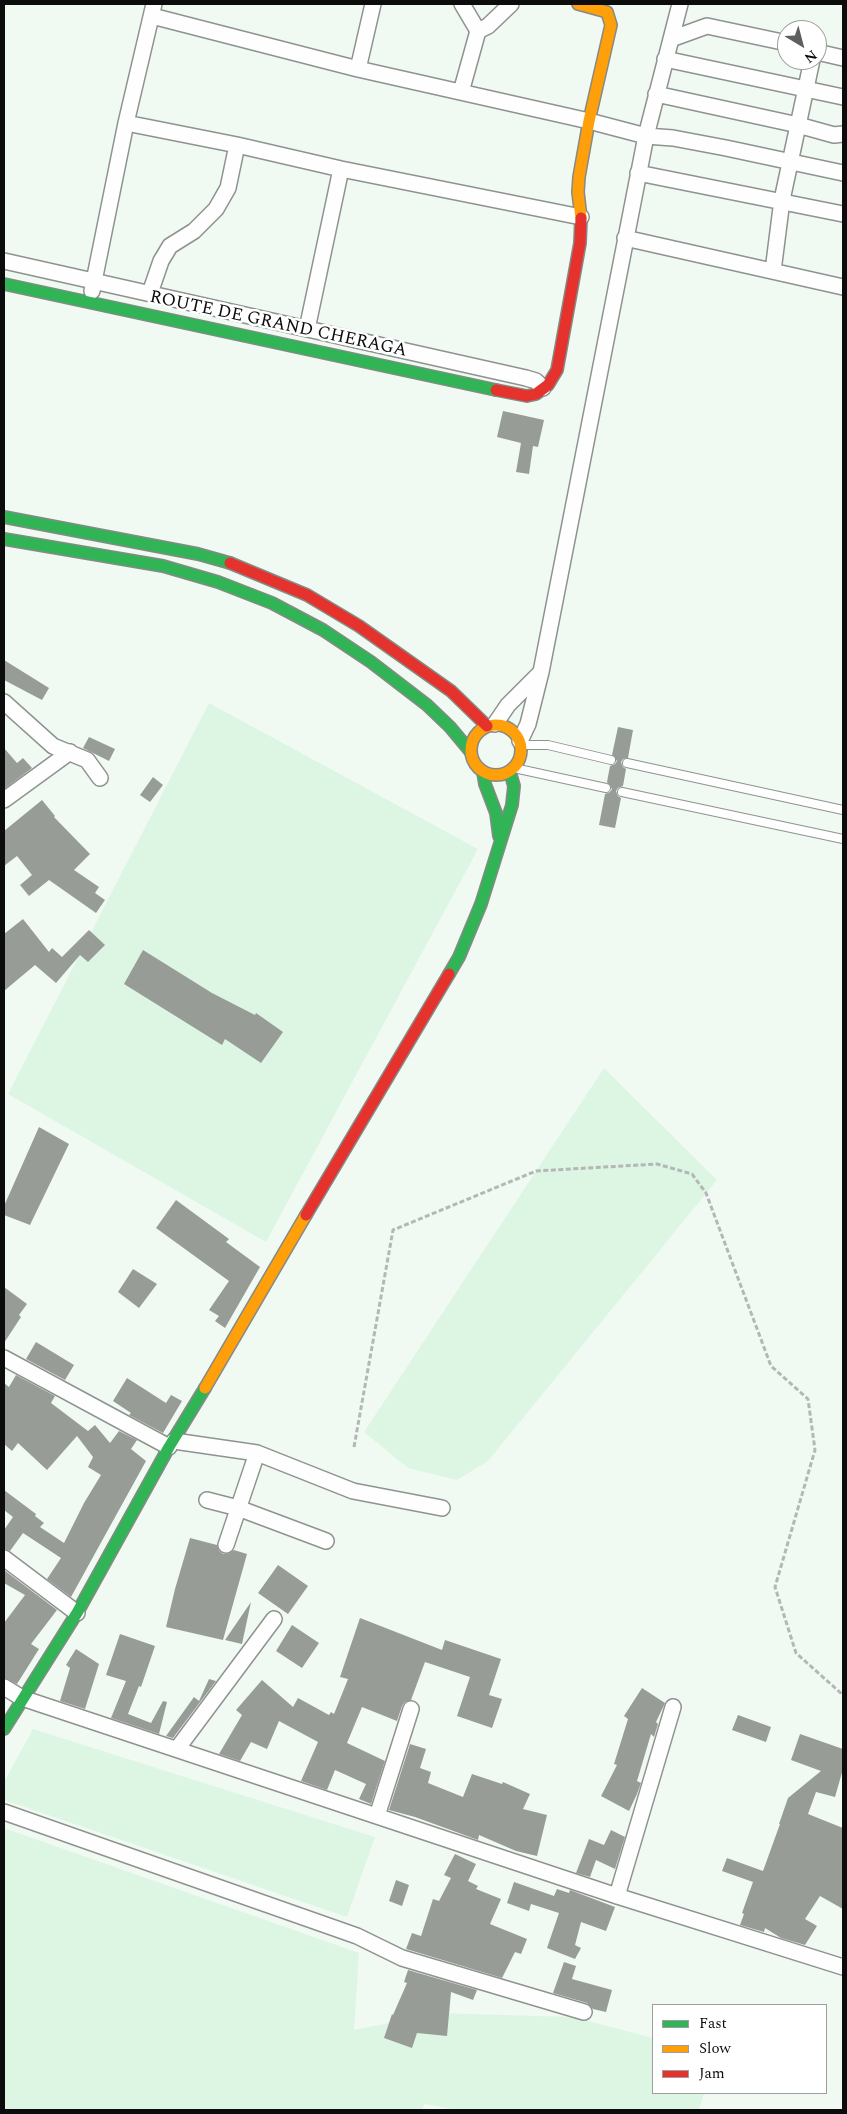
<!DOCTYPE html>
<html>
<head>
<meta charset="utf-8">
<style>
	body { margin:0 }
	#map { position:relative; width:847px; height:2114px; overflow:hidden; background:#f0faf2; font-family:Spectral,serif }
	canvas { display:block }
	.frame { position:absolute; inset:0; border:5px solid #0c0c0c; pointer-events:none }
	.legend { position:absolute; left:652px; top:2004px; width:175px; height:90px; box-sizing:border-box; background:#fff; border:1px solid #9e9e9e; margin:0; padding:6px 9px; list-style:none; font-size:15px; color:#0c0c0c }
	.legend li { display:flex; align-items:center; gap:10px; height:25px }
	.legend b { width:25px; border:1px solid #9e9e9e }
	.north { position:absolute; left:777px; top:20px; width:50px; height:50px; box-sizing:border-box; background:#fff; border:1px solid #9e9e9e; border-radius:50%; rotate:143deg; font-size:14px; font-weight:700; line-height:20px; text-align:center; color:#0c0c0c }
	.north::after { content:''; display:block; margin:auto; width:18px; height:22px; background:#5c5f5c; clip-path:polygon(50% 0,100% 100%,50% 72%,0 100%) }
</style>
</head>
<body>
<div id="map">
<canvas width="847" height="2114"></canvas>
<div class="frame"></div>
<ul class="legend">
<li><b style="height:6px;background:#30b455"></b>Fast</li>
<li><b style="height:6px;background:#ff9f0a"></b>Slow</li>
<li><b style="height:6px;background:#e5322d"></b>Jam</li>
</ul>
<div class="north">N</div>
</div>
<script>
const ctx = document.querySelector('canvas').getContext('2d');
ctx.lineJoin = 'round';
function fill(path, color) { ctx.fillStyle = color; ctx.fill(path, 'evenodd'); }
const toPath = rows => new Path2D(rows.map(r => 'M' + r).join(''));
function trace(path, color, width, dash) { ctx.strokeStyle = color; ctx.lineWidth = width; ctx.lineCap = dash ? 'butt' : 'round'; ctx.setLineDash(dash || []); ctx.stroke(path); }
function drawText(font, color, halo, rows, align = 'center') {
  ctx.font = font + ' Spectral,serif'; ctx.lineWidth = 5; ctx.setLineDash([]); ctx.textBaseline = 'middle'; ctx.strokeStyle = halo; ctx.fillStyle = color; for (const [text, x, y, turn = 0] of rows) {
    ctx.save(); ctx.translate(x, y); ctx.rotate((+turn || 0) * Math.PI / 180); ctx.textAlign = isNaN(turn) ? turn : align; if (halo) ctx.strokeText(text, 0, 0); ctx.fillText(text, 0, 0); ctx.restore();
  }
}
fill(toPath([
	[209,703,478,849,266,1242,8,1094],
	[604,1068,717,1180,488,1461,457,1480,408,1468,364,1432],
	[33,1729,375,1837,347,1917,4,1800,4,1782],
	[4,1828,359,1953,354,2030,438,2013,573,2017,653,2038,653,2093,704,2093,699,2110,457,2110,425,2104,421,2110,4,2110]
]), '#ddf6e3');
fill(toPath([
	[503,411,544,420,538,447,533,446,529,474,516,472,521,443,497,437],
	[4,660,49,688,42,700,4,680],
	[618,727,633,730,628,758,623,759,621,762,623,767,626,769,623,786,618,788,616,791,618,796,621,798,615,828,599,825,605,794,610,792,612,789,607,782,610,766,615,764,617,761,612,755],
	[89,737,115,749,109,761,83,748],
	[4,748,17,763,23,758,32,768,4,789],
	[153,777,163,785,150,802,140,795],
	[42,800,55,816,54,817,90,854,74,870,99,887,95,893,105,900,96,913,49,880,29,896,20,885,32,875,17,856,4,866,4,831],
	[23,919,49,952,52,948,62,957,89,930,105,945,88,962,80,955,56,983,35,965,4,991,4,934],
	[143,950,212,993,255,1015,256,1013,283,1032,261,1063,225,1039,222,1045,124,984],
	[39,1127,69,1144,30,1225,4,1215,4,1206],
	[176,1200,229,1239,226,1242,260,1267,225,1328,215,1321,219,1316,209,1310,229,1281,156,1228],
	[133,1269,157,1284,139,1308,118,1292],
	[4,1287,27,1304,19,1315,21,1317,4,1343],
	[36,1342,74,1365,65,1380,26,1359],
	[16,1375,55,1396,51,1403,88,1431,95,1425,110,1443,119,1431,137,1440,131,1449,146,1461,71,1597,47,1579,61,1558,23,1533,10,1551,4,1549,4,1530,13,1517,4,1510,4,1490,36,1514,35,1516,44,1523,40,1527,64,1543,84,1503,101,1475,88,1467,93,1457,77,1436,47,1470,18,1443,12,1451,4,1444,4,1383,9,1387],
	[127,1378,166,1403,171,1395,182,1401,163,1433,129,1415,131,1413,113,1401],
	[190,1538,217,1545,219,1551,223,1554,228,1554,234,1550,247,1554,223,1640,166,1627,175,1589],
	[278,1565,308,1586,288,1614,258,1593],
	[4,1570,57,1610,31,1644,39,1649,17,1684,4,1678,4,1623,25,1595,4,1583],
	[251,1602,242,1644,225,1640],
	[360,1618,442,1650,445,1640,501,1659,489,1695,502,1699,492,1728,457,1716,470,1677,425,1662,411,1700,405,1702,402,1706,397,1721,362,1707,347,1743,385,1761,371,1804,359,1799,366,1784,335,1770,327,1790,301,1781,318,1742,279,1721,267,1749,251,1742,240,1761,219,1754,242,1715,236,1710,262,1680,293,1707,298,1698,329,1715,331,1712,334,1714,348,1679,340,1677],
	[292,1625,319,1643,302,1668,276,1651],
	[120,1634,155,1646,141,1687,139,1686,128,1714,151,1723,163,1701,167,1702,159,1734,111,1718,126,1681,106,1675],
	[76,1649,99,1664,85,1709,60,1701,70,1668,66,1665],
	[209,1679,216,1681,173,1738,166,1736,194,1697,199,1701],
	[642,1688,665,1703,656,1722,658,1724,654,1737,651,1734,637,1781,641,1783,637,1794,629,1811,601,1796,617,1765,614,1764,628,1719,624,1716],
	[738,1715,771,1727,766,1742,732,1730],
	[800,1734,843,1749,843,1769,835,1797,816,1792,808,1814,843,1828,843,1909,820,1896,805,1919,817,1926,805,1945,781,1938,765,1928,764,1932,740,1925,744,1914,742,1913,753,1882,722,1871,727,1858,763,1871,780,1824,779,1824,788,1798,821,1771,791,1760],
	[410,1744,426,1749,420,1768,431,1772,428,1783,463,1797,472,1774,502,1784,503,1782,530,1794,523,1809,547,1815,537,1856,516,1851,479,1835,478,1840,415,1817,389,1810],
	[611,1830,625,1837,615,1869,596,1860,590,1877,576,1873,589,1839,604,1845],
	[455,1854,476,1864,468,1881,478,1886,476,1889,501,1899,490,1924,527,1939,521,1954,515,1952,502,1978,406,1949,412,1933,421,1936,433,1899,439,1901,451,1878,444,1875],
	[396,1880,409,1885,402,1906,389,1901],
	[514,1882,554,1896,557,1889,569,1893,570,1890,615,1907,606,1931,581,1922,575,1945,581,1948,575,1959,547,1948,559,1913,531,1904,529,1911,507,1903],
	[564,1962,576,1966,572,1979,612,1990,606,2012,593,2009,587,2003,553,1993],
	[408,1970,477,1990,473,2000,451,1992,447,2036,417,2033,412,2048,384,2038,392,2014,393,2015,407,1983,404,1982]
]), '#979c97');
const lane = toPath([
	[521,745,548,745,611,760],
	[627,763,843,810],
	[514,768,606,788],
	[622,792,843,839]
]);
const street = toPath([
	[152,16,358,69,589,121,646,136,673,138,726,148,843,173],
	[478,31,488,26,511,4],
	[671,39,707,26,787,43],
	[817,52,843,58],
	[665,59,843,97],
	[358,69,373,4],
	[461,92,478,31,462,4],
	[656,94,798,125,834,135,843,134],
	[126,123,237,145,341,169,581,217],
	[638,173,843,214],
	[625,238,843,287],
	[4,261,526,378,536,381,543,388],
	[773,271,782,200,812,60],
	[92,291,126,123,154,4],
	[150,293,161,261,170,246,194,231,216,209,228,188,237,145],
	[307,329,341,169],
	[4,702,53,746,87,760,100,778],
	[495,724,508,705,540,673],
	[520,741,528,724,541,672,646,136,680,4],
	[4,800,70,752],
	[4,1358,169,1447],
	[174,1441,257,1453,353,1491,442,1508],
	[207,1500,238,1508,326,1541],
	[226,1545,257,1453],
	[4,1558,77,1613],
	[4,1687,22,1698,617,1896,843,1967],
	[177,1749,274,1619],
	[4,1812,357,1936,402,1958,584,2012],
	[377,1816,411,1709],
	[617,1896,673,1707]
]);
const fast = toPath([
	[4,284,496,390],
	[4,517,198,554,230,563],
	[4,539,163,566,218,582,272,603,323,630,371,662,427,705,450,727,470,751],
	[483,772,485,784,496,813,499,836],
	[449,974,459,957,481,904,512,805,514,786,510,772],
	[4,1729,77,1613,169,1447,205,1388]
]);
const slow = toPath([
	[578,4,607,12,611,25,589,121,579,177,578,192,581,218],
	'471 750a25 25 0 1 1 50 0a25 25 0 1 1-50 0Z',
	[205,1388,306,1215]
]);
const jam = toPath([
	[496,390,527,396,536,394,548,385,557,370,580,243,581,218],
	[230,563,307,595,359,626,451,691,487,726],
	[306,1215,449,974]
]);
trace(lane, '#8f9390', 10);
trace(street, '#8f9390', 18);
trace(fast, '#858a86', 14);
trace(slow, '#858a86', 14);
trace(jam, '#858a86', 14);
trace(toPath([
	[354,1447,393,1230,536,1171,657,1164,692,1174,706,1193,771,1366,808,1399,815,1450,775,1587,796,1653,843,1695]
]), '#b5b7b6', 3, [5, 2.5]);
trace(lane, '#fdfefd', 8);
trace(street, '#fdfefd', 15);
trace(fast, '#30b455', 11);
trace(slow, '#ff9f0a', 11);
trace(jam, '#e5322d', 11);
drawText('18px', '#0c0c0c', '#fff', [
	["ROUTE DE GRAND CHERAGA",278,325,12]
]);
</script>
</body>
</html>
